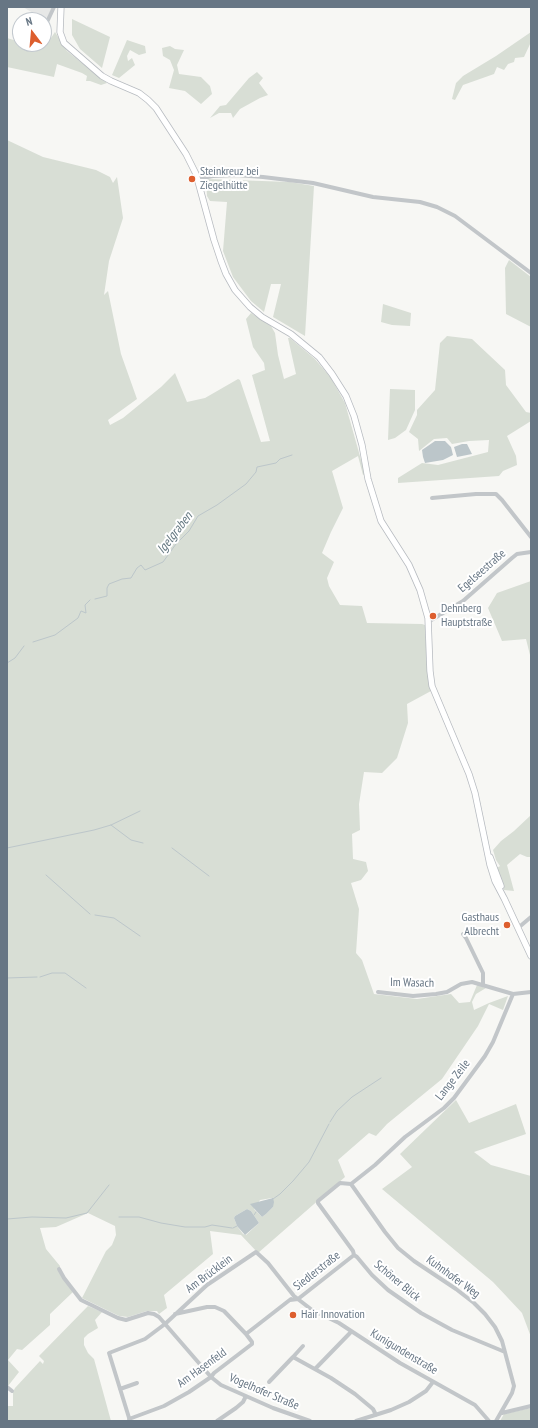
<!DOCTYPE html>
<html>
<head>
<meta charset="utf-8">
<style>
	body { margin:0 }
	#map { position:relative; width:538px; height:1428px; overflow:hidden; background:#f7f7f4; font-family:"PT Sans Narrow",sans-serif }
	canvas { display:block }
	.frame { position:absolute; inset:0; border:8px solid #677684; pointer-events:none }
	.north { position:absolute; left:12px; top:12px; width:40px; height:40px; box-sizing:border-box; background:#fff; border:1px solid #c2c8ce; border-radius:50%; rotate:344deg; font-size:11px; font-weight:700; line-height:16px; text-align:center; color:#677684 }
	.north::after { content:''; display:block; margin:auto; width:14px; height:18px; background:#dd5e2e; clip-path:polygon(50% 0,100% 100%,50% 72%,0 100%) }
</style>
</head>
<body>
<div id="map">
<canvas width="538" height="1428"></canvas>
<div class="frame"></div>
<div class="north">N</div>
</div>
<script>
const ctx = document.querySelector('canvas').getContext('2d');
ctx.lineJoin = 'round';
function fill(path, color) { ctx.fillStyle = color; ctx.fill(path, 'evenodd'); }
const toPath = rows => new Path2D(rows.map(r => 'M' + r).join(''));
function trace(path, color, width, dash) { ctx.strokeStyle = color; ctx.lineWidth = width; ctx.lineCap = dash ? 'butt' : 'round'; ctx.setLineDash(dash || []); ctx.stroke(path); }
function drawText(font, color, halo, rows, align = 'center') {
  ctx.font = font + ' "PT Sans Narrow",sans-serif'; ctx.lineWidth = 4; ctx.setLineDash([]); ctx.textBaseline = 'middle'; ctx.strokeStyle = halo; ctx.fillStyle = color; for (const [text, x, y, turn = 0] of rows) {
    ctx.save(); ctx.translate(x, y); ctx.rotate((+turn || 0) * Math.PI / 180); ctx.textAlign = isNaN(turn) ? turn : align; if (halo) ctx.strokeText(text, 0, 0); ctx.fillText(text, 0, 0); ctx.restore();
  }
}
fill(toPath([
	[23,7,52,7,46,21]
]), '#e7e8e7');
fill(toPath([
	[72,19,110,37,102,68,80,49,72,35],
	[55,32,67,51,107,83,101,85,90,81,86,81,87,76,82,73,57,64,54,77,7,67,7,38,20,42,20,44,45,47],
	[531,32,531,42,524,57,515,58,514,62,508,64,504,70,497,67,494,74,463,85,455,100,452,99,456,83,463,76,496,56],
	[127,40,145,46,146,53,139,55,130,50,127,56,128,61,132,58,135,65,119,78,112,75],
	[170,46,175,49,184,50,177,65,179,74,201,77,210,86,212,94,201,104,185,91,169,88,174,70,170,60,163,56,162,48],
	[257,72,263,78,259,83,268,95,260,98,240,109,233,118,231,113,219,113,210,118,220,106,226,105,249,78],
	[7,140,43,157,96,170,110,177,113,183,117,177,123,218,109,261,104,295,108,291,121,354,137,399,108,420,110,425,123,418,161,387,175,373,187,402,205,398,238,379,240,380,261,442,270,441,252,375,265,370,264,363,253,347,246,319,251,313,271,326,275,333,278,355,284,379,296,374,288,338,290,338,315,359,331,378,345,403,365,474,363,475,358,456,332,471,343,508,331,532,322,553,334,562,327,578,329,586,340,605,362,606,367,623,422,624,425,625,427,665,431,691,407,704,408,723,397,758,382,773,364,772,359,804,360,830,352,834,353,859,366,862,368,871,361,880,351,883,359,909,356,953,362,960,374,994,417,999,451,994,459,1003,470,1002,477,985,486,988,476,994,472,1002,474,1010,489,1003,508,996,503,1010,489,1004,478,1026,442,1079,387,1124,376,1136,369,1133,338,1160,345,1177,258,1253,241,1235,210,1231,213,1254,164,1295,167,1308,159,1314,157,1311,147,1311,128,1317,119,1316,82,1298,106,1251,112,1245,116,1235,115,1226,88,1213,56,1227,40,1228,46,1249,60,1266,60,1273,73,1292,50,1314,50,1325,22,1350,17,1349,8,1360,19,1372,8,1386,7,1385],
	[272,1198,273,1207,266,1214,262,1217,254,1209,260,1200],
	[247,1209,251,1211,259,1223,246,1235,243,1234,237,1226,234,1218,235,1216],
	[206,179,290,182,314,186,305,336,273,317,281,284,271,284,264,312,251,301,233,277,223,251,227,202,210,201,207,196],
	[509,260,531,277,531,327,506,314,505,268],
	[383,304,411,313,410,326,392,325,381,322],
	[447,336,472,339,505,370,506,385,526,412,531,413,531,421,507,436,516,456,517,465,503,471,499,476,398,483,398,478,422,463,438,465,488,452,489,440,469,441,452,444,447,438,434,439,419,451,418,439,409,432,417,415,417,410,435,390,440,343],
	[390,389,415,390,415,410,406,430,395,438,388,440],
	[531,581,531,659,526,639,502,641,488,608,497,593],
	[531,815,531,857,527,857,520,854,507,865,514,891,504,890,497,868,500,866,496,860,493,850,501,841,514,831],
	[456,1100,469,1123,516,1104,526,1134,474,1152,491,1165,531,1176,531,1337,522,1313,493,1282,382,1189,412,1167,400,1154],
	[88,1306,102,1312,95,1320,98,1328,88,1334,84,1338,84,1345,88,1353,94,1359,111,1421,7,1421,7,1406,13,1406,13,1392,15,1388,40,1361,43,1364,44,1361,39,1356],
	[531,1408,531,1421,500,1421,504,1414]
]), '#d8ded5');
fill(toPath([
	[435,441,445,441,451,447,453,455,443,460,425,463,423,457,422,450],
	[462,444,467,444,472,454,457,457,454,447],
	[273,1198,274,1202,273,1207,266,1214,262,1217,250,1204],
	[247,1209,251,1211,259,1223,245,1235,237,1226,234,1218,235,1216]
]), '#bcc6ca');
trace(toPath([
	[95,599,107,596,107,588,109,584,122,579,131,578,137,568,141,565,145,570,163,562,176,544,189,531,198,516,217,505,246,484,256,472,257,467,276,463,280,459,292,455],
	[33,642,55,635,78,618,81,611,86,613,85,605,90,600],
	[7,663,15,658,24,646],
	[111,825,131,840,143,843],
	[7,848,94,830,111,825,140,811],
	[172,848,209,876],
	[46,875,90,914],
	[95,915,114,918,140,936],
	[40,977,52,973,65,973,86,988],
	[7,978,37,977],
	[330,1122,337,1111,352,1097,381,1078],
	[273,1199,280,1194,293,1181,309,1162,329,1124],
	[254,1215,256,1212],
	[119,1217,139,1217,161,1223,185,1227,205,1227,212,1225,232,1228],
	[7,1219,32,1217,66,1218,87,1213,109,1185],
	[233,1228,237,1226]
]), '#bcc6ca', 1);
const secondary = toPath([
	[61,7,60,32,64,43,102,76,111,81,139,93,148,100,156,108,186,154,196,174,214,240,221,261,226,274,235,290,250,307,262,317,291,334,319,357,332,374,346,396,354,416,362,445,368,479,381,521,409,565,420,590,428,618,430,671,432,686,469,774,475,793,490,865,495,881,505,900],
	[490,857,501,886],
	[504,898,531,956]
]);
trace(secondary, '#b7bbc0', 7);
trace(toPath([
	[47,22,54,7],
	[197,179,213,176,236,175,263,177,313,183,373,197,420,202,437,207,455,216,531,273],
	[432,498,476,494,496,494,502,500,531,537],
	[428,622,463,601,512,558,517,554,531,552],
	[518,928,531,917],
	[463,934,466,938,483,973,483,985],
	[378,992,413,996,436,994,447,992,461,984,472,982,513,994,531,992],
	[351,1184,385,1232,398,1248,414,1261,456,1289,474,1303,485,1314,495,1327,502,1341,514,1386,512,1393,496,1421],
	[351,1184,375,1165,405,1137,444,1108,454,1098,485,1056,493,1042,513,994],
	[351,1184,340,1183,318,1201,318,1203,353,1251,354,1255],
	[354,1255,357,1257,372,1275,388,1290,421,1313,452,1330,505,1352],
	[59,1269,64,1278,81,1300,118,1318,126,1320,148,1313,154,1314,159,1317,211,1377,221,1385,273,1408,310,1421],
	[290,1300,298,1299,354,1255],
	[246,1334,291,1299],
	[293,1357,303,1346],
	[315,1369,350,1333],
	[269,1382,293,1357,331,1378,355,1394,373,1409,376,1415],
	[7,1387,12,1391],
	[120,1389,137,1383],
	[502,1413,531,1406],
	[129,1419,164,1406,189,1392,211,1377,214,1373,252,1344,252,1342,246,1334,224,1311,215,1307,207,1307,175,1314],
	[130,1421,109,1353,145,1339,165,1324,207,1285,256,1252,268,1263,294,1296,312,1310,339,1323,400,1363,475,1405,489,1421],
	[217,1421,236,1408,243,1402,246,1396],
	[356,1421,391,1410,409,1402,426,1391,433,1382]
]), '#c2c6c9', 4);
trace(secondary, '#fff', 5.5);
for (const [x, y, r, color] of [
	[192,179,4,"#dd5e2e"],
	[433,616,4,"#dd5e2e"],
	[507,925,4,"#dd5e2e"],
	[293,1315,4,"#dd5e2e"]
]) { const dot = new Path2D(); dot.arc(x, y, r, 0, 2 * Math.PI); ctx.fillStyle = color; ctx.fill(dot); trace(dot, '#fff', 1.5); }
drawText('12px', '#677684', '#fff', [
	["Steinkreuz bei",200,172],
	["Ziegelhütte",200,186],
	["Dehnberg",441,609],
	["Hauptstraße",441,623],
	["Gasthaus",499,918,"right"],
	["Albrecht",499,932,"right"],
	["Hair Innovation",301,1315]
], 'left');
drawText('12px', '#677684', '#fff', [
	["Egelseestraße",482,571,-41],
	["Im Wasach",412,983,1],
	["Lange Zeile",453,1080,-52],
	["Siedlerstraße",317,1271,-38],
	["Am Brücklein",209,1274,-37],
	["Kuhnhofer Weg",453,1277,36],
	["Schöner Blick",397,1281,40],
	["Kunigundenstraße",404,1352,31],
	["Am Hasenfeld",202,1368,-36],
	["Vogelhofer Straße",264,1392,23]
]);
drawText('italic 13px', '#637780', '#fff', [
	["Igelgraben",175,533,-52]
]);
</script>
</body>
</html>
